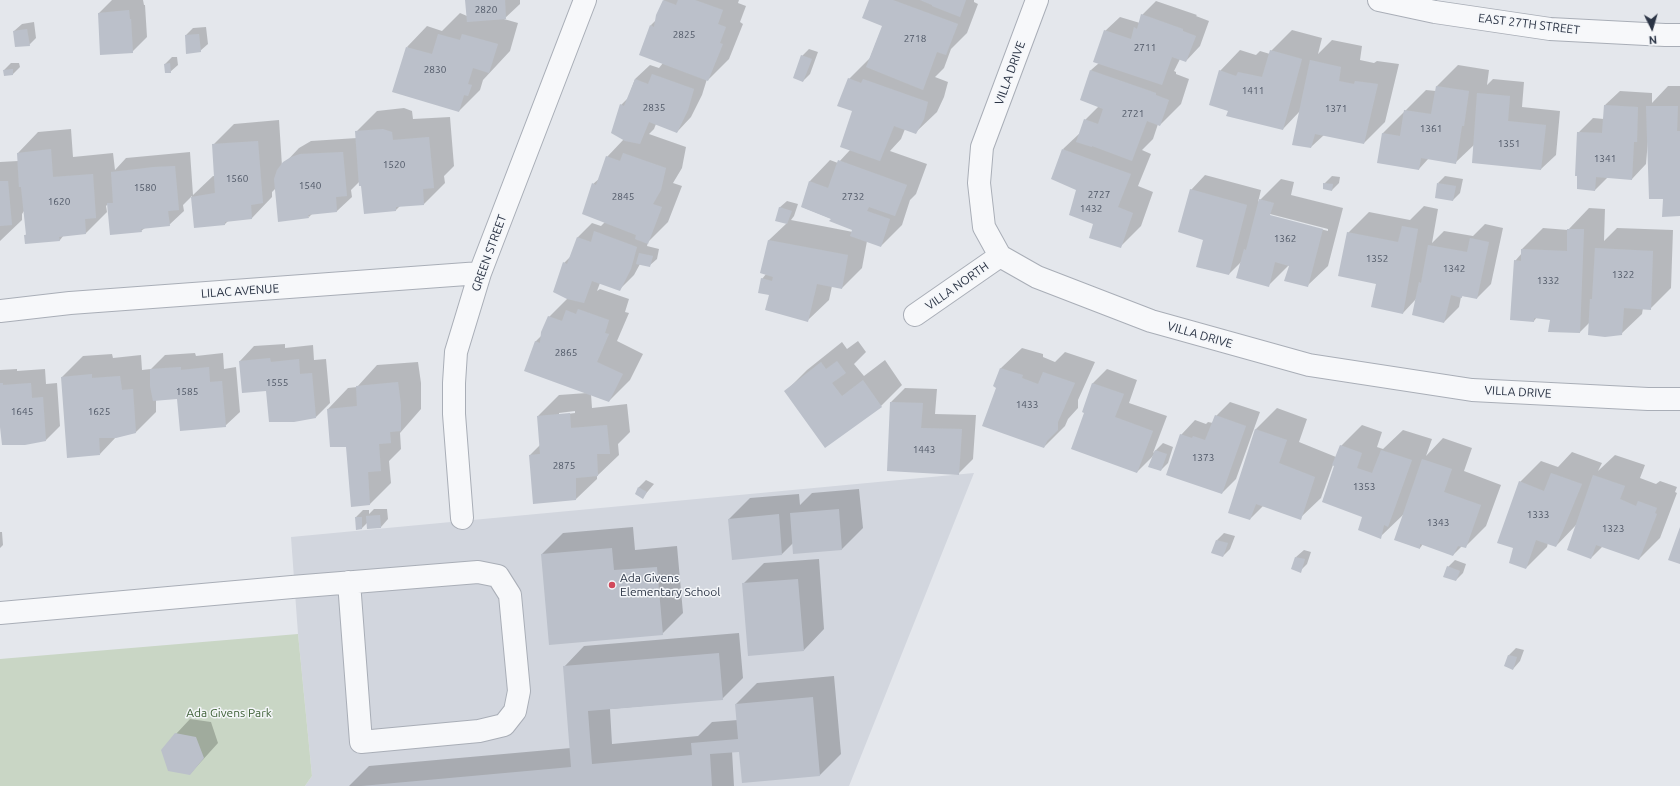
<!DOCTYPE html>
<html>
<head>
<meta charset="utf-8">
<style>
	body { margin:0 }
	#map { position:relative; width:1680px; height:786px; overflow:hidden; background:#e4e7ec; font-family:Ubuntu,sans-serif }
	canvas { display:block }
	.north { position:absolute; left:1632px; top:8px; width:40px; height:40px; -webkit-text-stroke:3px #f4f6f9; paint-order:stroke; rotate:175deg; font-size:11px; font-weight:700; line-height:16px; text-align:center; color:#2b3445 }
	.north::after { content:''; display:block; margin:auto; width:14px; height:18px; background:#2b3445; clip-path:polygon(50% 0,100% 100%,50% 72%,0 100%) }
</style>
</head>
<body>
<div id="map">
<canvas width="1680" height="786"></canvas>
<div class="north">N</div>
</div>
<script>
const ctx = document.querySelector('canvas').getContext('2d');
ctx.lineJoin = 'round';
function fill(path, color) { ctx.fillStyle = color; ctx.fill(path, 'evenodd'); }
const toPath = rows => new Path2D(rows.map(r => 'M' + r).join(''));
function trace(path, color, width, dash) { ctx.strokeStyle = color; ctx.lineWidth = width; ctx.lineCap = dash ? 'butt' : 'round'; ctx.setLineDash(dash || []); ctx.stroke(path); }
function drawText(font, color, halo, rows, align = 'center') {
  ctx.font = font + ' Ubuntu,sans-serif'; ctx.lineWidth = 3; ctx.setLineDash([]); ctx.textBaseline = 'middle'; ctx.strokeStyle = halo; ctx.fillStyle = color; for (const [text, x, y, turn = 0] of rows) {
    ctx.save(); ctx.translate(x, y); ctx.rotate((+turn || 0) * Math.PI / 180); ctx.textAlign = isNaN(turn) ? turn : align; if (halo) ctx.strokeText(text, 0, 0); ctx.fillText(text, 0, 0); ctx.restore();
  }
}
fill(toPath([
	[974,473,849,786,305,786,312,776,298,634,291,537]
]), '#d2d6de');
fill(toPath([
	[298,634,312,776,305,786,0,786,0,659]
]), '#c9d6c5');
fill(toPath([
	[112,0,143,0,144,5,145,5,147,37,132,52,99,13],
	[466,0,520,0,520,4,504,19,518,23,510,51,483,80,480,90,459,111,407,47,427,26,442,31,460,13,467,16],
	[664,0,739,0,738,3,746,6,740,22,743,24,729,59,708,80,707,79,702,95,691,117,677,132,656,124,654,129,649,134,686,147,682,168,673,183,682,186,668,222,648,242,647,246,659,249,657,259,649,266,640,264,634,275,620,289,600,283,597,291,600,289,629,299,625,312,629,313,617,341,643,354,630,380,609,401,591,394,592,408,627,404,630,432,618,444,619,455,597,476,597,479,576,499,530,455,540,445,538,416,559,395,587,393,535,342,542,335,549,317,568,298,564,263,571,256,578,237,592,223,601,226,605,222,593,184,600,178,607,157,624,139,621,105,628,98,635,79,650,65,659,68,663,63,651,25,656,20],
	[575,411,575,413,559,415,559,413],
	[870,0,974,0,974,2,978,4,967,33,951,49,944,68,935,77,948,82,944,97,937,112,916,132,905,129,901,139,890,151,927,164,916,194,910,200,902,225,881,246,867,241,862,268,842,288,832,286,829,300,808,320,770,294,762,279,766,274,769,240,787,223,779,208,787,201,798,204,794,216,791,220,853,232,853,229,832,219,802,207,810,181,830,160,838,163,850,150,853,111,849,79,870,58,883,25],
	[1156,1,1197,15,1196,16,1209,21,1200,46,1186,61,1180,59,1174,71,1176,72,1176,74,1189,79,1181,104,1160,125,1158,124,1153,139,1142,150,1151,154,1138,186,1153,192,1141,226,1120,247,1094,223,1063,149,1081,132,1085,120,1099,106,1091,70,1099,63,1105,31,1120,17,1140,23,1142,15],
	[34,22,36,38,29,45,14,31,22,24],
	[206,27,208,44,200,51,186,35,193,28],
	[1292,30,1322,38,1318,54,1332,40,1362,46,1360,60,1374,63,1377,61,1399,64,1385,122,1364,143,1324,135,1311,147,1300,111,1283,129,1229,110,1220,71,1240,50,1256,55,1260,51,1270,54,1271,51],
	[809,49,818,52,810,74,803,81,802,56],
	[172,57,177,57,178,65,170,72,165,64],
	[11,63,19,63,20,67,13,74,4,70],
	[1458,65,1489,70,1487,85,1493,79,1524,82,1522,107,1560,111,1556,155,1541,169,1473,162,1475,144,1455,163,1429,158,1419,169,1378,162,1383,133,1426,90,1436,91,1437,86],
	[1668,86,1680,86,1680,215,1664,198,1648,140,1646,164,1632,179,1608,177,1595,190,1578,133,1593,118,1604,119,1605,105,1620,91,1652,93,1652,103],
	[404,108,412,111,413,119,450,117,454,166,444,176,445,183,424,204,400,206,396,210,360,181,351,190,352,197,337,211,313,213,309,217,275,189,272,192,272,197,252,218,228,221,225,224,195,227,192,196,183,205,184,211,169,225,145,228,141,231,108,204,106,206,107,212,86,233,64,235,60,240,26,243,25,235,27,234,24,211,22,214,22,220,0,241,0,162,18,161,18,153,38,132,71,129,73,157,113,153,115,170,126,158,190,152,193,195,213,176,215,176,213,145,234,124,279,120,282,166,299,148,311,141,357,138,356,132,377,111],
	[1205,175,1261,190,1258,202,1281,179,1294,182,1291,195,1343,208,1328,266,1307,286,1291,263,1268,286,1241,262,1229,274,1204,239,1191,190],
	[1270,214,1328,229,1328,231,1270,216],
	[1332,176,1340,177,1339,183,1332,190,1324,184],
	[1445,176,1463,179,1460,193,1453,200,1438,183],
	[1424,206,1438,209,1432,243,1444,231,1473,236,1485,224,1503,228,1491,284,1477,298,1463,296,1461,297,1459,307,1444,322,1416,299,1403,313,1377,283,1348,233,1369,212,1410,220],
	[1589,208,1605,209,1604,241,1617,228,1673,230,1671,288,1650,309,1643,308,1642,314,1621,334,1590,322,1580,332,1551,319,1537,317,1534,321,1515,261,1522,253,1522,249,1543,228,1568,230],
	[858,341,866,352,854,364,864,376,885,360,902,385,881,406,786,391,807,370,842,342,847,349],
	[285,344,285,348,313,345,314,360,326,359,330,403,316,417,267,390,240,361,254,346],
	[1022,348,1043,354,1043,357,1055,362,1065,352,1095,362,1078,400,1078,408,1068,419,1065,426,1044,447,997,387,1001,368],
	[195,353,196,356,223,353,224,369,236,367,240,412,225,426,178,398,156,400,156,412,136,432,117,436,100,454,62,377,83,356,112,354,113,358,141,355,142,370,151,369,165,355],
	[418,362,421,383,421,409,400,433,401,449,389,461,391,483,370,504,352,506,347,446,331,446,328,409,348,388,357,387,377,365],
	[17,369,17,371,45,369,46,384,57,383,60,426,46,440,0,417,0,370],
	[1107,369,1137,380,1129,403,1167,416,1153,453,1163,443,1173,447,1168,463,1161,470,1154,455,1137,472,1085,413,1093,383],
	[905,388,937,389,935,414,976,415,973,459,959,473,891,402],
	[1230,402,1260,412,1236,479,1222,493,1181,435,1195,420,1206,424,1208,422,1213,423,1216,416],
	[1277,408,1307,419,1299,442,1336,457,1341,446,1362,425,1382,432,1377,447,1383,449,1403,430,1432,439,1426,456,1443,438,1472,448,1464,471,1501,485,1486,526,1465,547,1462,546,1453,555,1423,544,1420,548,1404,514,1380,537,1363,516,1336,466,1333,465,1321,498,1300,518,1263,506,1250,519,1229,512,1256,429],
	[1572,452,1602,463,1598,471,1615,455,1645,465,1640,478,1656,484,1660,481,1677,487,1675,492,1677,493,1660,538,1639,559,1603,546,1591,558,1577,524,1556,546,1548,543,1547,547,1526,568,1514,548,1520,482,1541,461,1558,467],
	[646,480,654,484,643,497,636,494,639,487],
	[859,489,863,528,842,549,793,543,782,554,729,519,750,498,799,494,800,505,812,493],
	[374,509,387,509,388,519,381,527,368,528,367,523,362,528,356,517,363,510,369,510,369,514],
	[633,527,635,550,677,546,683,613,662,634,542,554,563,533],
	[0,532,2,532,3,545,0,548],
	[1224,533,1235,536,1230,549,1223,556,1217,540],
	[1304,550,1311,552,1307,564,1300,571,1296,557],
	[819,559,824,629,804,650,743,584,764,563],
	[1455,560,1466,564,1463,573,1456,580,1448,567],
	[739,633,743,678,722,699,610,709,612,744,698,736,712,722,738,720,736,704,757,683,834,676,841,754,820,775,740,751,732,751,734,786,349,786,369,766,571,748,564,667,584,646],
	[1516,648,1524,650,1520,661,1513,669,1509,655],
	[190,719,211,722,218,743,190,774,176,734]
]), '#0003');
fill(toPath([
	[465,0,505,0,506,19,467,22],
	[663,0,676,5,678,0,695,0,723,10,718,24,726,27,720,43,723,44,708,81,639,55,650,25,654,27,656,15],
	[869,0,893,0,958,24,946,55,937,52,923,90,866,67,882,26,862,18],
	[920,0,966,0,960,17,932,6,932,5],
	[129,10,130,19,131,19,133,53,100,55,98,13],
	[1141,14,1183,29,1183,31,1196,36,1186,62,1172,57,1162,85,1093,62,1104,30,1131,39,1134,27,1137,29],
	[27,29,30,46,15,47,13,31],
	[199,34,201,52,186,54,185,35],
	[438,34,460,40,462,34,498,44,489,73,473,68,468,84,472,85,468,96,464,95,459,112,392,92,406,47,432,54],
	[1270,50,1302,59,1283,130,1226,116,1228,111,1209,105,1219,70,1236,76,1238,72,1262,77],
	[801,55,812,59,803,82,793,78],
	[1310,60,1341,67,1339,81,1354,84,1355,81,1378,84,1364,144,1315,134,1311,148,1292,145],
	[170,63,171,73,165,73,164,64],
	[13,69,13,75,4,76,3,70],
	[1090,70,1156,93,1156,95,1169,100,1160,126,1147,121,1132,161,1092,146,1092,147,1076,142,1084,119,1098,124,1103,109,1080,100],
	[652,74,694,89,688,110,677,133,649,122,640,144,625,141,611,133,620,104,624,106,635,79,648,84],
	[848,78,861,83,863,79,928,102,924,119,916,134,894,126,880,161,840,147,852,111,837,106],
	[1436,86,1469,91,1464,126,1462,126,1456,164,1421,158,1419,170,1377,163,1382,133,1400,136,1404,110,1431,114],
	[1477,93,1510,96,1508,121,1546,125,1541,170,1472,163],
	[1604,105,1638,107,1637,142,1634,142,1632,180,1596,177,1595,191,1577,189,1577,176,1575,176,1577,132,1602,133],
	[1646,106,1678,106,1677,131,1680,131,1680,216,1662,217,1663,199,1649,199],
	[383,129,392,132,393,140,429,137,434,188,423,189,424,205,396,207,396,211,364,214,361,186,359,186,355,131],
	[258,141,263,203,251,205,252,219,225,222,225,225,194,228,191,197,215,193,212,144],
	[51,149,53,177,93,174,96,218,85,219,86,234,59,237,60,241,25,244,24,235,26,235,21,187,19,187,17,153],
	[1062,149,1131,174,1118,207,1133,213,1121,248,1089,238,1093,224,1069,215,1076,190,1051,179],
	[343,152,347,196,336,197,337,212,308,215,309,218,278,222,274,179,277,170,283,162,291,157,300,154],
	[623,153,666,168,661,190,653,204,662,207,648,244,635,239,636,235,582,214,592,183,596,185,606,156,620,161],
	[838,160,907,185,895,216,869,207,867,211,890,219,881,247,850,236,852,230,829,221,831,219,801,207,809,181,828,188],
	[175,166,179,210,168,211,170,226,141,229,142,232,110,235,107,203,113,203,111,172,154,167],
	[0,181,8,181,12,225,0,226],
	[1323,183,1333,184,1332,191,1323,189],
	[1437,183,1456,186,1453,201,1435,198],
	[1190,189,1247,205,1229,275,1196,267,1203,240,1178,232],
	[1259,199,1274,203,1270,215,1323,229,1308,287,1284,281,1289,266,1275,262,1269,287,1236,278,1244,249,1246,250],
	[779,207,792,211,787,224,775,221],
	[1402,226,1418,229,1403,314,1371,307,1376,284,1338,276,1347,232,1398,242],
	[1567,229,1584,229,1580,333,1548,332,1550,320,1534,318,1534,322,1510,320,1514,260,1521,261,1521,249,1567,251],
	[594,231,637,247,631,269,620,291,592,281,584,303,567,299,553,292,563,262,567,264,577,237,591,242],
	[1470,238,1489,242,1477,299,1462,296,1462,298,1451,295,1444,323,1412,315,1419,282,1421,283,1428,245,1467,252],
	[768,240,848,255,842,289,817,284,808,322,765,310,769,295,758,293,761,278,772,281,773,277,760,273],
	[1595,248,1653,251,1651,310,1624,308,1622,335,1605,337,1588,335,1590,299,1592,299],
	[639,253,653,256,650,267,636,264],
	[578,309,609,320,605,333,609,334,597,362,623,374,609,402,524,371,535,341,540,343,541,332,548,316,562,321,566,310,576,314],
	[270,358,271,362,299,359,300,374,312,373,316,418,294,422,269,422,266,391,242,393,239,361],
	[837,361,846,373,832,383,842,396,863,380,882,407,825,448,784,391,821,362,826,369],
	[181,367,181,370,209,367,210,382,222,381,226,427,180,431,177,399,153,401,150,386,150,369],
	[1000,368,1023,375,1022,378,1038,384,1043,372,1075,383,1058,422,1058,430,1047,441,1044,448,982,426,996,388,993,386],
	[92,374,92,378,120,376,122,390,133,389,136,433,116,438,99,438,100,455,67,458,61,377],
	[398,382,401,405,401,431,390,432,391,443,379,444,381,471,368,472,370,505,351,507,346,447,330,447,327,409,357,406,356,386],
	[0,383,3,383,3,385,31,383,32,398,43,397,46,441,25,445,2,445,0,427],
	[1092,383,1124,394,1115,417,1153,431,1137,473,1071,449,1084,413,1082,412],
	[890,402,923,403,921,428,962,429,959,475,887,471],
	[570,413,571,428,607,425,610,454,597,454,598,476,576,478,576,500,533,504,529,455,540,454,537,416],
	[1215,415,1246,426,1222,494,1166,475,1180,434,1192,438,1193,436,1205,440],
	[1255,429,1287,440,1279,463,1315,477,1301,520,1256,504,1250,520,1228,513],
	[1340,445,1362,453,1357,468,1372,473,1381,450,1412,460,1388,527,1384,525,1381,539,1358,530,1362,517,1322,502,1334,466,1332,465],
	[1155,450,1167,454,1161,471,1148,467],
	[1422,459,1452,469,1444,492,1481,505,1466,548,1458,546,1453,556,1420,544,1420,549,1394,540],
	[1551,473,1582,484,1556,547,1536,540,1526,569,1509,563,1513,548,1497,543,1519,481,1544,491],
	[1593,475,1625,486,1620,499,1636,506,1638,501,1657,508,1655,513,1657,514,1639,560,1596,545,1591,559,1567,550],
	[638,487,647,492,643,499,635,494],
	[839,509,842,550,793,554,790,513],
	[779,514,782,555,732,560,728,519],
	[380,515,381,528,367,529,366,516],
	[355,517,362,517,362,529,356,530],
	[1680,527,1680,564,1668,560],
	[1216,540,1228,543,1223,557,1211,553],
	[612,548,614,570,657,567,663,635,549,645,541,554],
	[1295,557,1305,559,1301,573,1291,569],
	[1447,566,1460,571,1456,581,1443,577],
	[798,579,804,651,748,656,742,583],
	[719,653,723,700,588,711,592,764,692,755,691,743,738,739,735,704,813,697,820,776,742,783,739,752,710,754,712,786,361,786,571,767,563,666],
	[1508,655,1517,657,1513,670,1504,666],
	[175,733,196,737,204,758,190,775,168,771,161,750]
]), '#bbc0ca');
const minor = toPath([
	[1037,0,982,147,979,183,984,227,1000,256,1037,277,1151,321,1309,365,1472,390,1648,399,1680,399],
	[1379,0,1435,12,1550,29,1665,35,1680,35],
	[0,311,70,303,480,273],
	[915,315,1000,256],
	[462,518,454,414,454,383,456,352,480,273,585,0],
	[0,613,292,587,478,572,498,576,510,595,519,691,515,711,504,725,479,731,361,742,349,582]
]);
trace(minor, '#a9aeb7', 24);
trace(minor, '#f7f8fa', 22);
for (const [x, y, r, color] of [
	[612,585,4,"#d1495b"]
]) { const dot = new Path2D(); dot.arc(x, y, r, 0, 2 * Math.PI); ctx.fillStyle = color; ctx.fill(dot); trace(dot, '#f4f6f9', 1.5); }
drawText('10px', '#4f5766', null, [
	["2820",486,10],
	["2825",684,35],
	["2718",915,39],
	["2711",1145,48],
	["2830",435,70],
	["1411",1253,91],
	["2835",654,108],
	["1371",1336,109],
	["2721",1133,114],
	["1361",1431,129],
	["1351",1509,144],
	["1341",1605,159],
	["1520",394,165],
	["1560",237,179],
	["1540",310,186],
	["1580",145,188],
	["2727",1099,195],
	["2845",623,197],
	["2732",853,197],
	["1620",59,202],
	["1432",1091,209],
	["1362",1285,239],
	["1352",1377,259],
	["1342",1454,269],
	["1322",1623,275],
	["1332",1548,281],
	["2865",566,353],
	["1555",277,383],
	["1585",187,392],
	["1433",1027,405],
	["1645",22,412],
	["1625",99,412],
	["1443",924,450],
	["1373",1203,458],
	["2875",564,466],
	["1353",1364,487],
	["1333",1538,515],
	["1343",1438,523],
	["1323",1613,529]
]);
drawText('12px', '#2b3445', '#f4f6f9', [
	["EAST 27TH STREET",1529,24,7],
	["VILLA DRIVE",1010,73,-70],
	["GREEN STREET",489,253,-70],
	["VILLA NORTH",957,286,-35],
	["LILAC AVENUE",240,291,-4],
	["VILLA DRIVE",1200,335,16],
	["VILLA DRIVE",1518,392,3]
]);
drawText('12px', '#2b3445', '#f4f6f9', [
	["Ada Givens",620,578],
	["Elementary School",620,592]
], 'left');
drawText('12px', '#3f6138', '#f4f6f9', [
	["Ada Givens Park",229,713]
]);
</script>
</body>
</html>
